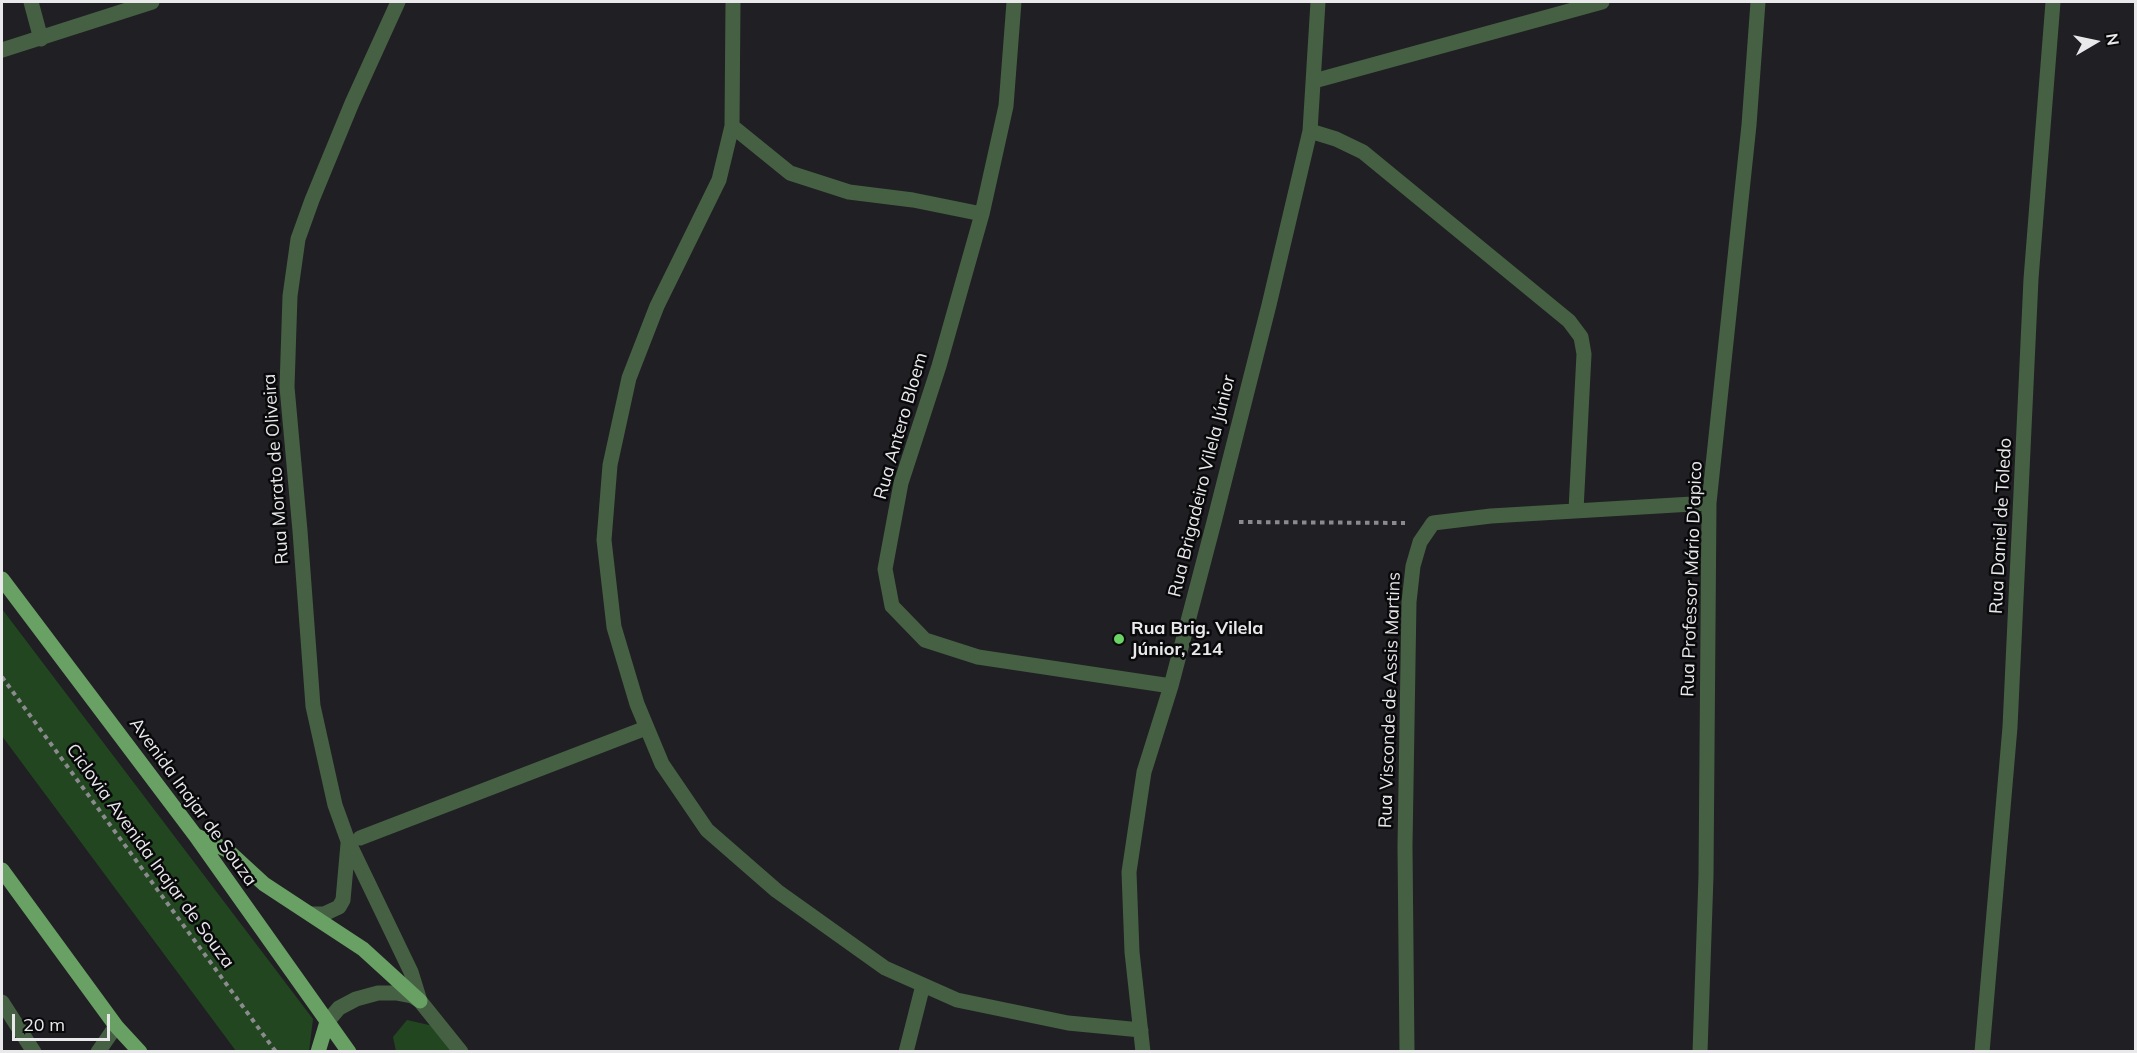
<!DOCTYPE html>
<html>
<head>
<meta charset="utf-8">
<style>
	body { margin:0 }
	#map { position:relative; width:2137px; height:1053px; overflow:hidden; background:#201f23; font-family:Mulish,sans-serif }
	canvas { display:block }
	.frame { position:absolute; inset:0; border:3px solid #e9e8eb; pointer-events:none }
	.north { position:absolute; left:2065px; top:12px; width:60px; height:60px; -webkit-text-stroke:4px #09090b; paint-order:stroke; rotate:81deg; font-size:16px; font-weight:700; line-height:24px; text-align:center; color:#e9e8eb }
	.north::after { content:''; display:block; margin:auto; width:21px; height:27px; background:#e9e8eb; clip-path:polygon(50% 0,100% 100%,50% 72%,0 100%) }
	.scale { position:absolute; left:12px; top:1014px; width:98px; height:27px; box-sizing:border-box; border:3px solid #e9e8eb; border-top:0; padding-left:8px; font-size:18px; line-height:21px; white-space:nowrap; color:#e9e8eb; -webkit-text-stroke:4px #09090b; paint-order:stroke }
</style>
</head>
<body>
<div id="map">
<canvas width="2137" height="1053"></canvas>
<div class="frame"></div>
<div class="north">N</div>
<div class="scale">20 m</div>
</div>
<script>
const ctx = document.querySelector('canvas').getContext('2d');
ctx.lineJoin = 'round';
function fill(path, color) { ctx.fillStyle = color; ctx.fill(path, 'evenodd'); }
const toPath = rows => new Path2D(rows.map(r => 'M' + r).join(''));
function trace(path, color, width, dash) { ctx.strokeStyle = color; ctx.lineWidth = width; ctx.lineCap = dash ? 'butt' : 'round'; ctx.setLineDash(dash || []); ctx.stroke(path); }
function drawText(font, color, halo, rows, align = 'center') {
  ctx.font = font + ' Mulish,sans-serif'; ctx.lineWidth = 5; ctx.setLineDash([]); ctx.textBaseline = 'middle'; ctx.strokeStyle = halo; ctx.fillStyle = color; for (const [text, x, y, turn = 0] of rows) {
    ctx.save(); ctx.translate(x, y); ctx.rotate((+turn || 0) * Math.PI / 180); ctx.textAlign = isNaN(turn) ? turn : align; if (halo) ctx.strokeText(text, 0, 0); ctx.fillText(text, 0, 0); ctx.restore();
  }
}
fill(toPath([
	[2,609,313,1019,309,1051,236,1051,2,736],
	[407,1020,442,1028,464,1051,396,1051,393,1037]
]), '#224720');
trace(toPath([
	[1239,522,1405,523],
	[2,677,276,1052]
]), '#8b8a8e', 4, [4.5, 4.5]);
trace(toPath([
	[31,2,41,39],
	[398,2,352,103,312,200,298,239,290,296,287,387,300,531,313,706,335,805,348,841,411,972,420,1001],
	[733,2,732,126,719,180,657,306,629,378,610,465,604,540,614,627,637,704,662,764,707,830,777,891,885,968,957,1000,1068,1023,1141,1030],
	[2,50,152,2],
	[1314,81,1602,2],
	[732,126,790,173,849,192,913,200,982,214,1006,106,1014,2],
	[1310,131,1336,139,1363,152,1569,321,1581,337,1584,354,1576,510],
	[982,214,939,366,901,483,885,569,892,606,925,640,978,657,1171,686],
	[360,838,646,728],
	[311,914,324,914,339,907,343,900,348,844],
	[2,1002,34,1052],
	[327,1022,339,1008,356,999,378,993,396,993,412,996,420,1001,461,1052],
	[98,1052,116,1026],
	[906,1052,923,985],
	[1143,1052,1132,952,1129,872,1144,772,1171,686,1214,522,1269,305,1310,131,1318,2],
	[1407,1052,1405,846,1409,602,1413,566,1420,542,1433,523,1491,516,1709,503],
	[1700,1052,1706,876,1709,503,1749,125,1758,2],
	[1982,1052,2010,727,2031,279,2053,2]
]), '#466044', 15);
trace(toPath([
	[2,579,195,835,349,1052],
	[197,836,227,850,264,884,363,949,420,1001],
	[2,870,116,1026,140,1052],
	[318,1052,327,1022]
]), '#69a165', 15);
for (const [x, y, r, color] of [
	[1119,639,6,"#6ad364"]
]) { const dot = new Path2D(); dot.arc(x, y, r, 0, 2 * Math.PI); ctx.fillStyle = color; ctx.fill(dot); trace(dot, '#09090b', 2); }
drawText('18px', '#e9e8eb', '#09090b', [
	["Rua Antero Bloem",901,426,-74],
	["Rua Morato de Oliveira",276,469,-94],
	["Rua Brigadeiro Vilela Júnior",1202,486,-76],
	["Rua Daniel de Toledo",2001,526,-87],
	["Rua Professor Mário D'apico",1692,579,-88],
	["Rua Visconde de Assis Martins",1390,700,-88],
	["Avenida Inajar de Souza",193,802,54],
	["Ciclovia Avenida Inajar de Souza",150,856,54]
]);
drawText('bold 18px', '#e9e8eb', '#09090b', [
	["Rua Brig. Vilela",1131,629],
	["Júnior, 214",1131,650]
], 'left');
</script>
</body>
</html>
